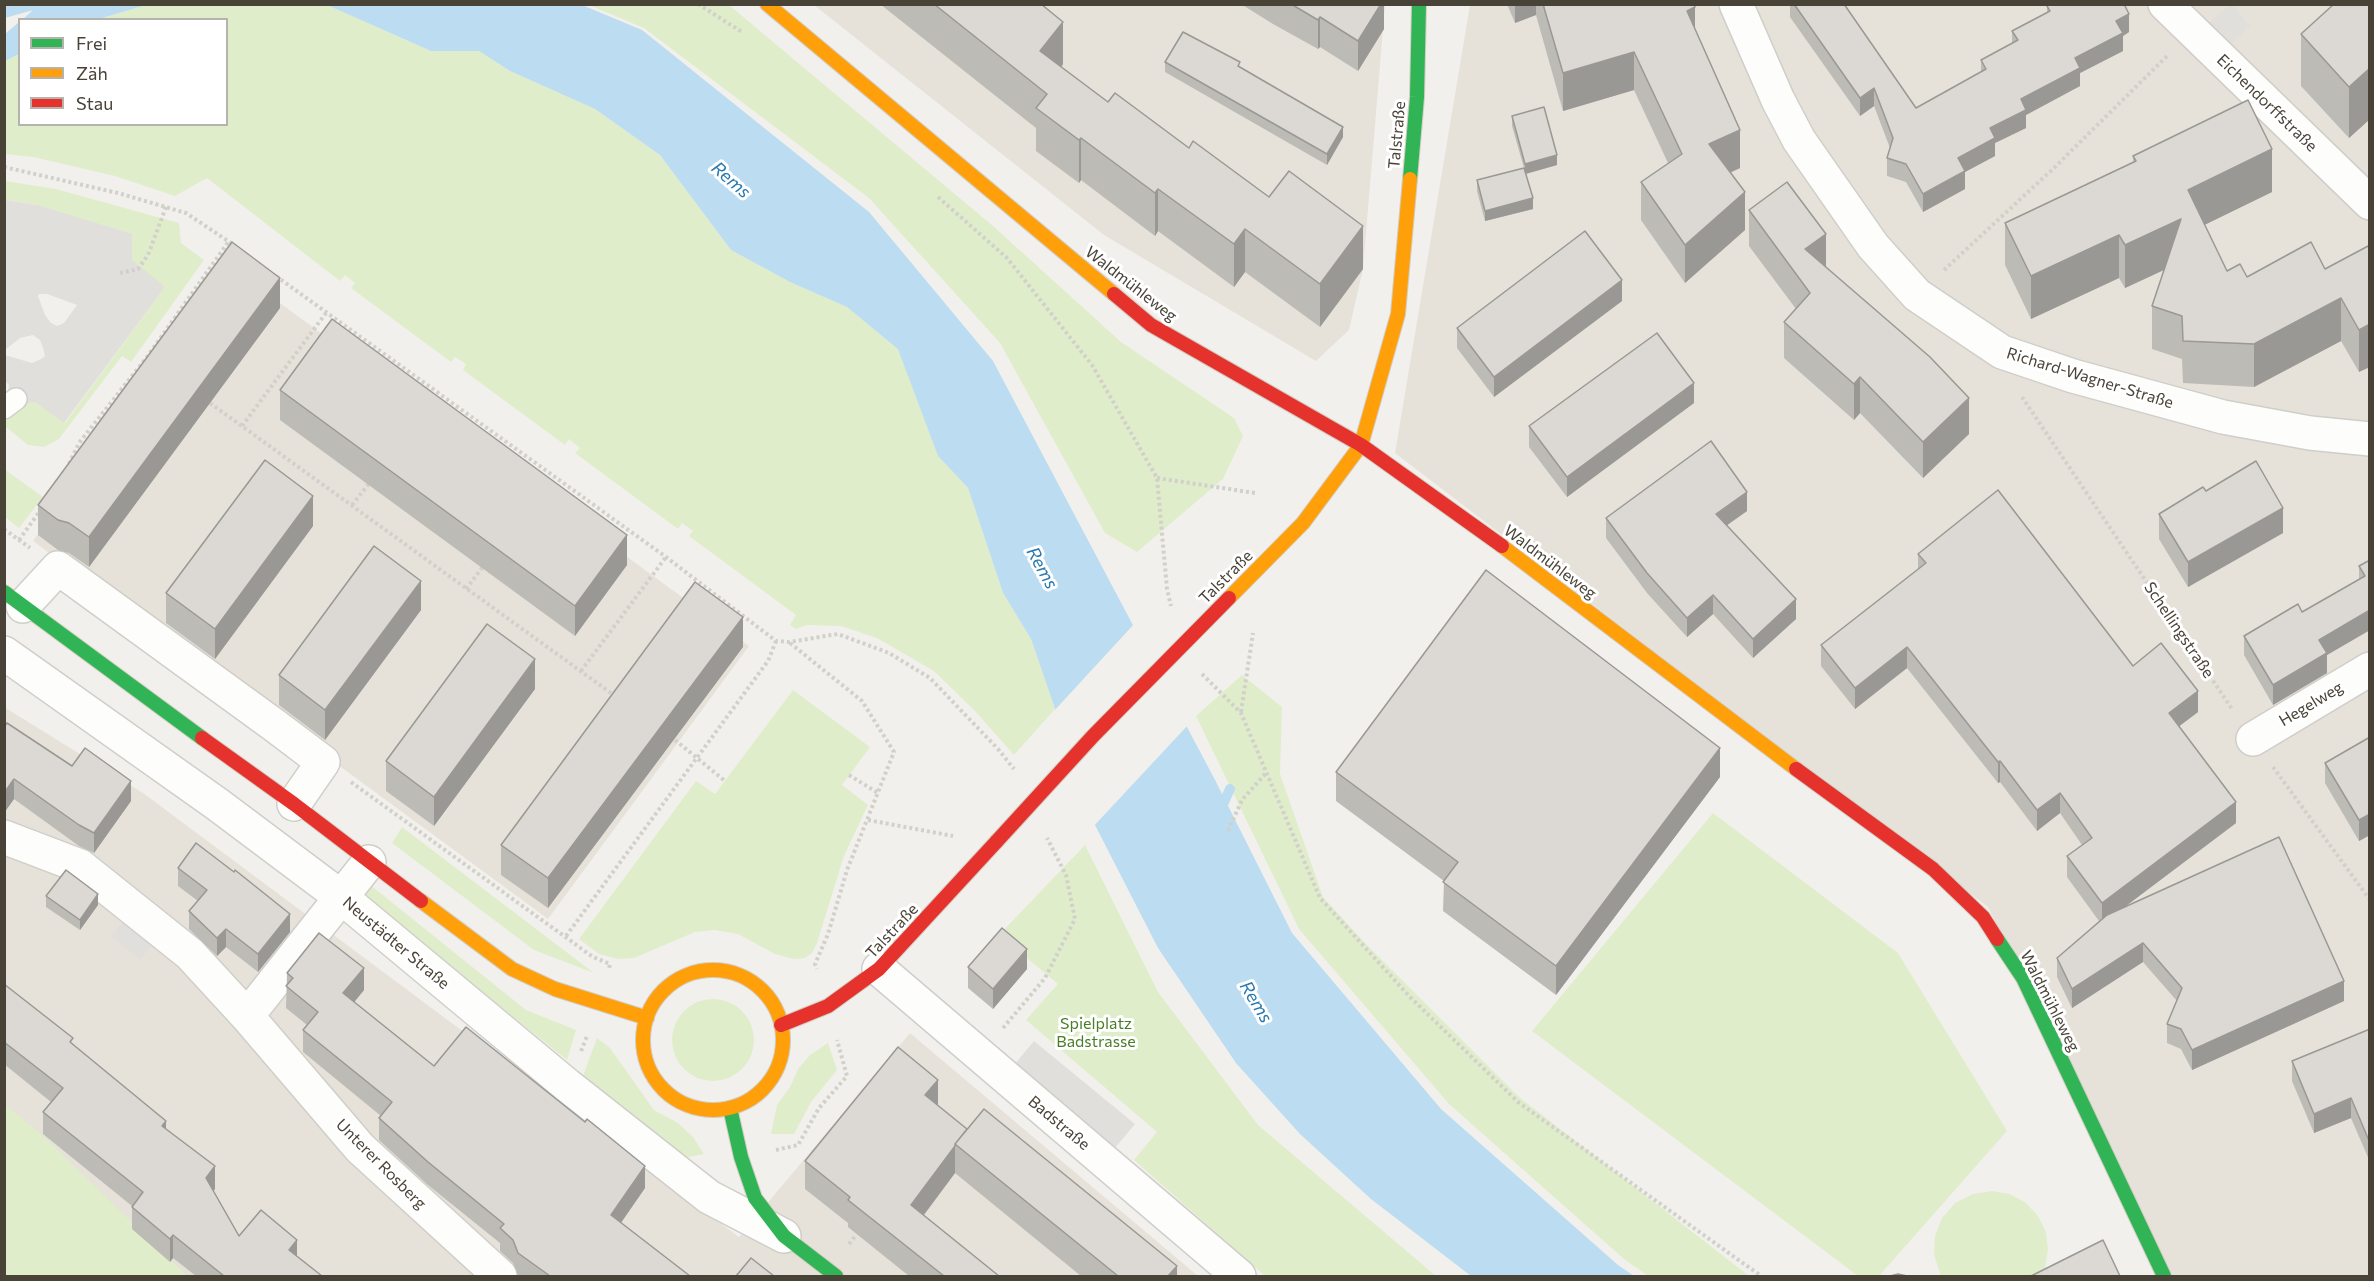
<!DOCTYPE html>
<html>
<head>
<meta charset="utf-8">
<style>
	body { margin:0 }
	#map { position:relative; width:2374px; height:1281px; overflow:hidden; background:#f2f0ec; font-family:Commissioner,sans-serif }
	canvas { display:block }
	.frame { position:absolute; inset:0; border:6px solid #494237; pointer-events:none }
	.legend { position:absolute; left:18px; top:18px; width:210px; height:108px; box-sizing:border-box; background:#fff; border:2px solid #b6b3af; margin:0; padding:8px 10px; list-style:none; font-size:18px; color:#494237 }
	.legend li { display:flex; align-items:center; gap:12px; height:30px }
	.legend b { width:30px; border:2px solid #b6b3af }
</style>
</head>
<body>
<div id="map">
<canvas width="2374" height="1281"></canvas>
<div class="frame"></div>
<ul class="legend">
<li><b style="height:8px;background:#30b455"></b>Frei</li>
<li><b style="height:8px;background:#ff9f0a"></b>Zäh</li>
<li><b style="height:8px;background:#e5322d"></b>Stau</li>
</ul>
</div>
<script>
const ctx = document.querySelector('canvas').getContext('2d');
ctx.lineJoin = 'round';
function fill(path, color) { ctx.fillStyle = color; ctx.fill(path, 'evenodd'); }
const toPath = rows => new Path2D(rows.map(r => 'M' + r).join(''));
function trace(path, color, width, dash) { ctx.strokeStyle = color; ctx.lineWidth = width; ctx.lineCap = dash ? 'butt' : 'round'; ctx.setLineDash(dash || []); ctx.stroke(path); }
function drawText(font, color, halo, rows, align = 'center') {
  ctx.font = font + ' Commissioner,sans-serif'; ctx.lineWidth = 6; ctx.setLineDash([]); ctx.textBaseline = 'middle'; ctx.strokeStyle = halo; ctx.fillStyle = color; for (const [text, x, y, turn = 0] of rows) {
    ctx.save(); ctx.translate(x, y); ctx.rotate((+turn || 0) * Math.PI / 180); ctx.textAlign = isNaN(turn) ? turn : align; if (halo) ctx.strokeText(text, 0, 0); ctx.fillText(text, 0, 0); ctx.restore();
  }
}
fill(toPath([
	[814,5,1385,5,1363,269,1349,330,1316,361,1104,235],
	[1470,5,2369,5,2369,1276,2173,1276,1988,907,1395,453],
	[232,268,749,646,548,919,33,541],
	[4,707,143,793,739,1237,910,1033,1198,1276,5,1276]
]), '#e6e2d9');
fill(toPath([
	[146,5,327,5,431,51,479,51,510,71,595,109,660,155,731,250,790,282,847,307,899,349,938,456,968,488,1003,593,1031,639,1055,709,1014,755,975,711,934,671,877,638,841,626,807,625,796,629,790,625,796,615,689,536,693,531,682,523,678,529,575,453,580,448,569,439,565,445,463,370,466,364,455,357,451,362,351,288,355,283,345,275,340,281,207,178,175,196,115,176,33,157,5,154,5,61,19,54,20,124,226,124,226,20,99,19],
	[589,5,729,5,993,226,1121,342,1234,418,1243,436,1223,479,1137,552,1105,533,1000,343,869,198,644,28],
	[5,181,56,189,179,223,181,243,204,260,131,362,122,356,59,439,44,447,28,445,6,427,4,418,20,404,34,401,65,423,165,287,38,205,5,200],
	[4,469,43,497,19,528,5,517],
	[1242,675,1282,707,1280,774,1323,897,1365,943,1519,1097,1749,1276,1648,1276,1624,1259,1449,1104,1299,929,1196,716],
	[793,690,870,747,842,785,868,805,844,856,817,943,812,953,805,958,793,959,775,954,738,934,715,930,695,932,634,958,618,959,599,954,579,939,696,781,715,794],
	[1713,813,1898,953,2007,1131,1879,1276,1858,1276,1532,1031],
	[402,827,594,973,534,950,392,843],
	[1085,845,1158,992,1258,1125,1436,1276,1265,1276,1134,1160,1157,1132,1026,1020,1058,984,999,935],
	[369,884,526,1010,576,1030,567,1060,361,895],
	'672 1040a41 41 0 1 1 82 0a41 41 0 1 1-82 0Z',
	[597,1038,610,1048,654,1110,678,1123,693,1137,704,1154,684,1158,583,1076],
	[828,1043,837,1070,811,1102,794,1134,771,1134,777,1105,790,1087,798,1069,810,1055],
	[4,1104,40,1133,187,1276,5,1276],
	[1992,1191,2010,1194,2026,1203,2038,1216,2046,1232,2048,1250,2045,1268,2041,1276,1941,1276,1934,1255,1935,1236,1942,1218,1955,1203,1973,1194]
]), '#e0edcb');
fill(toPath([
	[2231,4,2250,26,2227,47,2207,25],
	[5,200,38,205,132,234,132,260,165,287,64,423,35,402,20,404,8,391,9,385,5,381],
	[39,294,47,294,77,305,64,323,57,326,51,323,45,315,38,296],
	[33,335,40,340,43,348,45,356,41,359,32,363,5,355,5,350,20,338],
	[127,917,156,940,140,960,111,936],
	[1034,1041,1135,1124,1115,1148,1014,1065]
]), '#e1dfdc');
fill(toPath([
	[5,4,146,4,146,5,99,19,22,20,33,10,5,18],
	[327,5,582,5,642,30,869,212,993,361,1214,778,1292,933,1441,1109,1618,1265,1634,1276,1471,1276,1371,1199,1300,1134,1236,1063,1158,948,1095,825,1031,639,1003,593,968,488,938,456,898,349,847,307,790,282,731,250,660,155,595,109,510,71,479,51,431,51],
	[19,22,19,54,5,61,5,34]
]), '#bbdcf1');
fill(toPath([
	[1135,623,1189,724,1092,828,1053,712]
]), '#f2f0ec');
trace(toPath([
	[1220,811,1230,789]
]), '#bbdcf1', 10);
const lane = toPath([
	[4,408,16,399]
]);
const street = toPath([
	[1736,4,1778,100,1799,140,1873,246,1917,295,2002,352,2073,376,2223,417,2310,433,2370,439],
	[2165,4,2370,203],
	[23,606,58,568,274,725,323,762,294,804],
	[4,653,217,804,341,897,567,1085,709,1197,784,1236],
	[2253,739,2370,669],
	[4,837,80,866,190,954,247,1016],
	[369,862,247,1016,360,1148,500,1276],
	[879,969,1239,1276]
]);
const fast = toPath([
	[1410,179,1417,97,1419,4],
	[4,592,202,738],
	[1997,939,2023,978,2164,1276],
	[730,1108,741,1157,755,1198,784,1236,836,1276]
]);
const slow = toPath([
	[767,4,1114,294],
	[1502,546,1796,769],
	[1229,598,1303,523,1361,445,1398,314,1410,179],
	[421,901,512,969,555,989,647,1018],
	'643 1040a70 70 0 1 1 140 0a70 70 0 1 1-140 0Z'
]);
const jam = toPath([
	[1114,294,1151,325,1361,445,1502,546],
	[202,738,294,804,421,901],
	[1796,769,1933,869,1983,917,1997,939],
	[781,1025,828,1006,879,969,997,841]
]);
trace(lane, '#d0cec9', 24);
trace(street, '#d0cec9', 36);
trace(fast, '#d2cdc3', 16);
trace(slow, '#d2cdc3', 16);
trace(jam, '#d2cdc3', 16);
trace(toPath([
	[698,4,742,32],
	[4,167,118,193,186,213,234,245],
	[938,197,1007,258,1092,365,1157,478,1167,589,1171,606],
	[1944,270,2055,167,2168,55],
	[120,273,138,269,148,255,166,207],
	[276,276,666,557,776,641,789,642,838,634,889,653,930,678,998,749,1014,769],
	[2022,397,2232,709],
	[210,403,615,696],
	[242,426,326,313],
	[69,464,79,443,147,357,229,241],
	[1157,478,1255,493],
	[352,505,371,481],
	[4,529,30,548],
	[19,540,40,511],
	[466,589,485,564],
	[790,643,862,701,894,752,847,870,828,934,815,964,817,969],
	[581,671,666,557],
	[1202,674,1241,713,1320,898,1410,997,1518,1102,1761,1276],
	[1241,712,1253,633],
	[675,740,725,781],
	[2273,767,2370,900],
	[849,775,878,793],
	[351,782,593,957,610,964,609,969],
	[868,820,953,836],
	[1228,831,1242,800,1266,773],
	[566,936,768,661,776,641],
	[1003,1028,1045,978,1075,919,1066,875,1047,838],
	[581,1051,587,1036],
	[776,1150,798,1145,819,1108,847,1076,837,1040],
	[849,1244,856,1235]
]), '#d2d0ca', 4, [3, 3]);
trace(lane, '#fdfdfc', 21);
trace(street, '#fdfdfc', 33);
trace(fast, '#30b455', 14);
trace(slow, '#ff9f0a', 14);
trace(jam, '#e5322d', 14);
const jamBridge = toPath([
	[997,841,1093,736,1229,598]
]);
trace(jamBridge, '#d2cdc3', 16, []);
trace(jamBridge, '#e5322d', 14);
fill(toPath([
	[880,4,1041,4,1063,64,1062,67,1108,102,1189,148,1363,269,1320,327,1245,272,1234,287,1158,231,1155,236,1081,180,1079,183,1036,151,1036,128],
	[1241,4,1384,4,1384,29,1358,71,1320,47,1318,49,1273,24],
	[1507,4,1694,4,1695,29,1740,168,1730,173,1745,230,1685,283,1641,220,1641,182,1668,163,1634,90,1563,111,1536,15,1515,23],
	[1790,4,1844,4,1916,108,1981,72,1981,60,2012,43,2012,31,2047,13,2047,6,2129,32,2123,36,2123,51,2080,73,2080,86,2026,115,2026,128,1995,143,1995,156,1965,172,1965,189,1923,212,1906,182,1887,176,1887,158,1890,148,1874,106,1860,116,1790,17],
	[2370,4,2370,119,2349,138,2301,86,2301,34],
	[1165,62,1240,67,1343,137,1327,165,1165,72],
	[1512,116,1557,165,1526,174,1533,209,1485,221,1477,191,1477,180,1524,168,1512,126],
	[2133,156,2272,192,2204,225,2227,271,2247,277,2325,269,2370,245,2359,372,2341,341,2254,387,2183,383,2182,359,2152,349,2152,306,2164,270,2125,288,2119,278,2031,319,2005,265,2005,223,2133,162],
	[1749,210,1826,266,1969,434,1923,478,1860,413,1854,420,1784,358,1784,322,1796,309,1749,246],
	[1622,301,1494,397,1457,348,1457,328],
	[280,308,89,567,69,553,58,550,38,535,38,505],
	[280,390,627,565,575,636,280,420],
	[1694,403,1567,497,1529,447,1529,426],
	[2206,491,2283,533,2188,587,2159,539,2159,514],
	[1747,511,1727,525,1796,619,1753,658,1713,614,1687,637,1647,593,1606,538,1606,518],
	[313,526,215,659,166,623,166,593],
	[1918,554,2133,666,2198,712,2179,726,2236,823,2126,906,2344,1001,2192,1070,2181,1049,2167,1043,2167,1024,2177,1001,2143,962,2072,1008,2057,977,2057,958,2099,921,2067,877,2067,856,2082,845,2060,813,2037,831,2000,782,1998,783,1907,668,1855,709,1821,666,1821,645,1918,569],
	[2370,560,2370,630,2327,655,2327,673,2273,705,2244,655,2244,636,2302,612,2359,580,2359,566],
	[421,610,325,740,279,705,279,675],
	[743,647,548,908,501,875,501,845],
	[535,689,434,826,386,791,386,761],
	[4,727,131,801,94,853,79,846,14,799,4,813],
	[2370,737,2370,835,2359,841,2325,783,2325,763],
	[1336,772,1720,777,1556,995,1443,911,1444,881,1336,801],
	[178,868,290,932,258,972,226,947,217,956,189,929,189,911,198,901,178,886],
	[46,896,98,905,80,930,46,907],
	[968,967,1027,969,993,1009,968,988],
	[287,973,364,990,354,1002,434,1066,645,1188,621,1223,690,1276,520,1276,518,1275,513,1263,500,1251,500,1243,428,1185,379,1140,379,1118,381,1116,303,1052,303,1030,307,1025,286,1008],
	[4,984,73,1044,166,1130,215,1189,213,1191,239,1236,297,1256,322,1276,196,1276,173,1258,170,1262,132,1229,132,1206,43,1134,43,1112,51,1102,4,1064],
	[2370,1029,2370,1162,2351,1118,2314,1133,2292,1081,2292,1061],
	[938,1106,967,1129,1177,1276,1081,1276,955,1173,924,1215,999,1276,909,1276,848,1227,848,1223,805,1189,805,1161]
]), '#bdbbb6');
fill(toPath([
	[1381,4,1384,4,1384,29,1358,71,1358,41],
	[1515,4,1536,4,1536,15,1515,23],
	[1695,7,1695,45,1687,11],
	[2129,14,2129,32,2123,36,2123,51,2080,73,2080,86,2026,115,2026,128,1995,143,1995,156,1965,172,1965,189,1923,212,1923,194,1958,158,2021,99,2075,58,2116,21],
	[1320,17,1320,47,1318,49,1318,20],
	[1063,22,1063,64,1043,90,1040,51],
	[1634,52,1634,90,1563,111,1563,73],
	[2370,68,2370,119,2349,138,2349,87],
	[1874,88,1874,106,1860,116,1860,98],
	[1343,127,1343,137,1327,165,1327,154],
	[1740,130,1740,168,1709,182,1709,144],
	[1081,138,1081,180,1079,183,1079,140],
	[2272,149,2272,192,2188,233,2188,190],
	[1557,155,1557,165,1525,174,1525,164],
	[1158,189,1158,231,1155,236,1155,193],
	[1745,192,1745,230,1685,283,1685,245],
	[1533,198,1533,209,1485,221,1485,211],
	[2181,219,2181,262,2125,288,2125,245],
	[1363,226,1363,269,1320,327,1320,284],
	[1245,229,1245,272,1234,287,1234,244],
	[1826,234,1826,270,1805,249],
	[2119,235,2119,278,2031,319,2031,276],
	[280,278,280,308,89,567,89,537],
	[1622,280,1622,301,1494,397,1494,377],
	[2341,298,2341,341,2254,387,2254,344],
	[2370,324,2370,367,2359,372,2359,330],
	[1860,377,1860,413,1854,420,1854,384],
	[1694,383,1694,403,1567,497,1567,477],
	[1969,398,1969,434,1923,478,1923,442],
	[1747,492,1747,511,1716,533,1716,514],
	[313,496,313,526,215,659,215,629],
	[2283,508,2283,533,2188,587,2188,562],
	[627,535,627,565,575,636,575,606],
	[421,581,421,610,325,740,325,710],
	[1713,595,1713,614,1687,637,1687,618],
	[1796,599,1796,619,1753,658,1753,639],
	[2370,610,2370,630,2327,655,2327,673,2273,705,2273,685,2319,640],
	[743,617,743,647,548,908,548,878],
	[1907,647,1907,668,1855,709,1855,688],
	[535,659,535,689,434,826,434,797],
	[2198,691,2198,712,2169,734,2169,713],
	[1720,748,1720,777,1556,995,1556,966],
	[2000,761,2000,782,1998,783,1998,762],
	[14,779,14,799,4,813,4,793],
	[131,781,131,801,94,853,94,833],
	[2060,793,2060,813,2037,831,2037,810],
	[2236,802,2236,823,2102,924,2102,903],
	[2370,814,2370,835,2359,841,2359,820],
	[98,894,98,905,80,930,80,920],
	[290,914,290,932,258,972,258,954],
	[226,929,226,947,217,956,217,938],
	[2143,943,2143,962,2072,1008,2072,989],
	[1027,949,1027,969,993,1009,993,989],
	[364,968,364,990,343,1016,343,993],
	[2344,981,2344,1001,2192,1070,2192,1050],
	[938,1080,938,1107,925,1095],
	[2351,1098,2351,1118,2314,1133,2314,1114],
	[166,1121,166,1144,162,1126],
	[955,1146,955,1173,911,1232,911,1205],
	[215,1166,215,1189,206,1201,206,1178],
	[645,1166,645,1188,611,1237,611,1215],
	[173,1235,173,1258,170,1262,170,1239],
	[297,1240,297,1262,289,1250],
	[1177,1266,1177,1276,1168,1276]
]), '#9a9894');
const building = toPath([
	[934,4,1041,4,1063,22,1040,51,1108,102,1115,93,1189,148,1193,141,1269,197,1289,171,1363,226,1320,284,1245,229,1234,244,1158,189,1155,193,1081,138,1079,140,1036,108,1047,94,934,4],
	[1291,4,1381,4,1358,41,1320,17,1318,20,1291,4],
	[1543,4,1694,4,1695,7,1687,11,1740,130,1709,144,1745,192,1685,245,1641,182,1682,154,1634,52,1563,73,1543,4],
	[1794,4,1844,4,1916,108,1986,69,1981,60,2018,40,2012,31,2050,11,2047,6,2049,4,2124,4,2129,14,2116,21,2123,33,2075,58,2080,68,2021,99,2026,110,1990,128,1995,138,1958,158,1965,171,1923,194,1906,164,1887,158,1893,138,1874,88,1860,98,1794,4],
	[2334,4,2370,4,2370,68,2349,87,2301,34,2334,4],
	[1183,32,1240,62,1238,66,1343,127,1327,154,1165,62,1183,32],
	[2248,100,2272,149,2188,190,2227,271,2240,264,2247,277,2311,242,2325,269,2370,245,2370,324,2359,330,2341,298,2254,344,2183,341,2182,316,2152,306,2181,219,2125,245,2119,235,2031,276,2005,223,2136,161,2133,156,2248,100],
	[1544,107,1557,155,1525,164,1512,116,1544,107],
	[1524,168,1533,198,1485,211,1477,180,1524,168],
	[1787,182,1826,234,1805,249,1930,357,1969,398,1923,442,1860,377,1854,384,1784,322,1810,293,1749,210,1787,182],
	[1585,231,1622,280,1494,377,1457,328,1585,231],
	[232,242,280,278,89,537,69,523,58,520,38,505,232,242],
	[332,319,627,535,575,606,280,390,332,319],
	[1657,333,1694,383,1567,477,1529,426,1657,333],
	[1711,441,1747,492,1716,514,1796,599,1753,639,1713,595,1687,618,1647,573,1606,518,1711,441],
	[265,460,313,496,215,629,166,593,265,460],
	[2256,461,2283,508,2188,562,2159,514,2203,487,2206,491,2256,461],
	[1998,490,2133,666,2161,643,2198,691,2169,713,2236,802,2102,903,2067,856,2092,838,2060,793,2037,810,2000,761,1998,762,1907,647,1855,688,1821,645,1926,563,1918,554,1998,490],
	[374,546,421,581,325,710,279,675,374,546],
	[2370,560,2370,610,2319,640,2327,653,2273,685,2244,636,2298,604,2302,612,2365,576,2359,566,2370,560],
	[1486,570,1720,748,1556,966,1443,882,1458,862,1336,772,1486,570],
	[695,582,743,617,548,878,501,845,695,582],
	[487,624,535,659,434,797,386,761,487,624],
	[7,723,72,766,85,748,131,781,94,833,79,825,14,779,4,793,4,727,7,723],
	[2370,737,2370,814,2359,820,2325,763,2370,737],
	[2279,837,2344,981,2192,1050,2181,1029,2167,1024,2182,988,2143,943,2072,989,2057,958,2107,915,2279,837],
	[196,843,234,872,235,870,290,914,258,954,226,929,217,938,189,911,207,890,178,868,196,843],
	[66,870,98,894,80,920,46,896,66,870],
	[1002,928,1027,949,993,989,968,967,1002,928],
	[319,933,364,968,343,993,434,1066,466,1027,585,1122,587,1119,645,1166,611,1215,690,1276,550,1276,518,1253,513,1240,500,1228,504,1224,428,1162,379,1118,392,1102,303,1030,318,1012,286,986,293,978,287,973,319,933],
	[4,984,73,1038,70,1042,166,1121,162,1126,215,1166,206,1178,239,1236,261,1210,297,1240,289,1250,322,1276,224,1276,173,1235,170,1239,132,1207,143,1192,43,1112,63,1088,4,1042,4,984],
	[2370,1029,2370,1143,2351,1098,2314,1114,2292,1061,2370,1029],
	[898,1047,938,1080,925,1095,967,1129,955,1144,955,1146,911,1205,999,1276,944,1276,848,1200,850,1197,805,1161,898,1047],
	[984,1109,1177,1266,1168,1276,1118,1276,955,1144,984,1109],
	[2103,1240,2120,1276,2031,1276,2103,1240],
	[751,1258,774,1276,736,1276,751,1258],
	[1898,1274,1907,1276,1890,1276,1898,1274]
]);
fill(building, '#dcd9d4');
trace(building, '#9a9894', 1.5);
drawText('16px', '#494237', '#fff', [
	["Eichendorffstraße",2267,103,44],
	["Talstraße",1397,135,-85],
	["Waldmühleweg",1131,284,38],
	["Richard-Wagner-Straße",2090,378,17],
	["Waldmühleweg",1550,562,37],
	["Talstraße",1226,577,-45],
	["Schellingstraße",2179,630,56],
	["Hegelweg",2311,704,-31],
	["Talstraße",892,931,-47],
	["Neustädter Straße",396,943,40],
	["Waldmühleweg",2050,1001,63],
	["Badstraße",1059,1123,40],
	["Unterer Rosberg",381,1164,45]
]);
drawText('16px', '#497e27', '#fff', [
	["Spielplatz",1096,1024],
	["Badstrasse",1096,1042]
]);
drawText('italic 18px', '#2a7ab2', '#fff', [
	["Rems",731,180,41],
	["Rems",1042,568,61],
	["Rems",1256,1002,59]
]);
</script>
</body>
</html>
